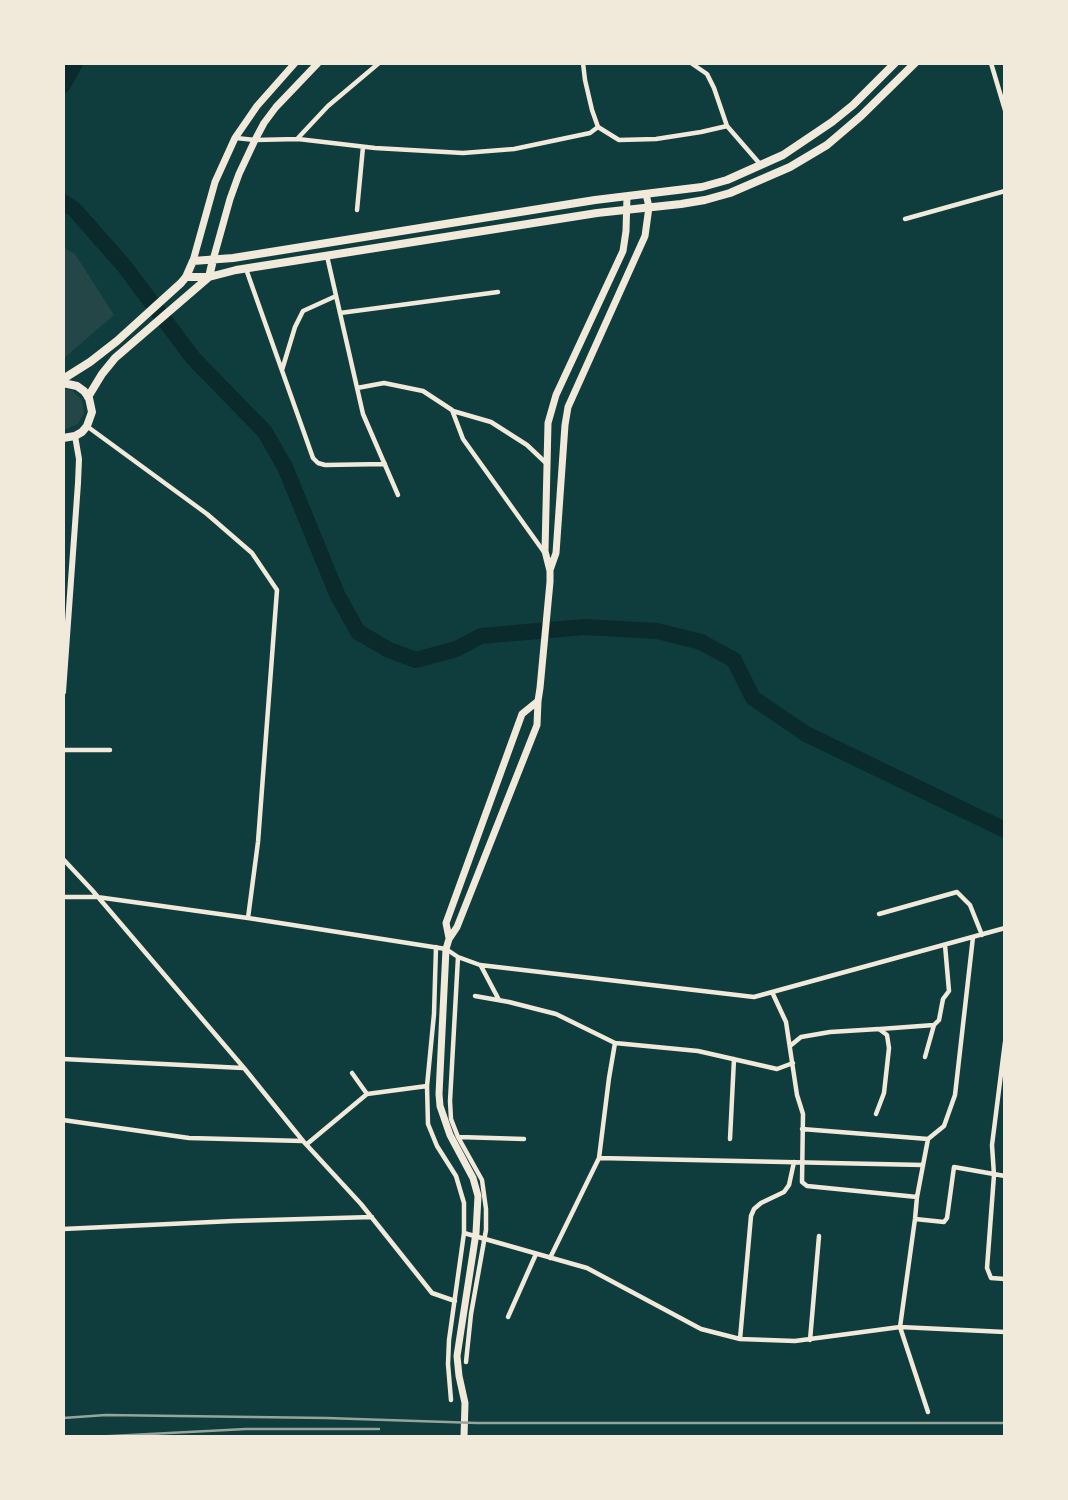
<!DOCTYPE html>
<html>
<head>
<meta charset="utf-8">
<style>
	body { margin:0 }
	#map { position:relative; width:1068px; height:1500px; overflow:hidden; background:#0f3d3e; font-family:"Space Grotesk",sans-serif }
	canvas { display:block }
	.frame { position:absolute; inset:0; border:65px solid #f1e9da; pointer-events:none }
</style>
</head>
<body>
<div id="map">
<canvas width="1068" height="1500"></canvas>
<div class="frame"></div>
</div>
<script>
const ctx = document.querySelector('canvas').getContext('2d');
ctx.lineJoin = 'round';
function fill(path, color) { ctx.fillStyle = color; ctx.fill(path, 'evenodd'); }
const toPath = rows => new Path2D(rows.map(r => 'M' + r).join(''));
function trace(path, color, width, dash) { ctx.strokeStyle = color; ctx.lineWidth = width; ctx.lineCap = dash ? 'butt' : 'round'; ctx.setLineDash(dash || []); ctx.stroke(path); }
fill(toPath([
	[63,247,75,254,114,315,63,359],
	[66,389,73,391,82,400,84,413,78,424,66,429,63,429,63,390]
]), '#244646');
trace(toPath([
	[63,85,75,63],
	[63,202,74,209,125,267,193,358,265,432,285,467,337,594,358,632,389,650,416,660,456,649,481,636,584,627,657,631,701,642,734,660,753,698,806,734,1005,830]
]), '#0a2a2b', 16);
trace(toPath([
	[583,63,585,80,592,110,598,127],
	[691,63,707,74,714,88,727,126],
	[991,63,1005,110],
	[236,138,255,140,298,139,375,148,463,153,514,149,590,133,598,127,619,140,656,139,701,132,727,126,760,164],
	[298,138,328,106,379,63],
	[357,210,363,147],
	[905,219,1005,191],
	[327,256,363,414,398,495],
	[246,269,313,458,318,463,325,465,385,464],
	[340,313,498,292],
	[282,370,295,327,303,311,336,296],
	[357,388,384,383,423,391,452,410,463,439,544,552],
	[453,411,491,422,527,445,546,463],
	[88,427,207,514,252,553,277,590,258,842,248,918],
	[63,750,110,750],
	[63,859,92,890,244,1068,303,1141,361,1204,432,1293,455,1301],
	[63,897,97,897,248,918,446,949,458,957,480,965,754,997,1005,928],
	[879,914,957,892,970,905,982,935],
	[436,947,434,1014,427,1086,428,1124,437,1146,456,1176,464,1203,464,1233,449,1340,448,1364,451,1400],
	[458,957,450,1101,451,1119,458,1137,482,1180,486,1209,486,1230,471,1314,466,1362],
	[481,966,499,1000],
	[772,992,786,1022,797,1095,803,1114,802,1182,807,1186,917,1197],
	[475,996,509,1002,556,1014,615,1043,609,1078,599,1158,923,1165],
	[880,1029,934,1025],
	[1005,1042,992,1145,994,1175,987,1268,991,1278,1005,1279],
	[615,1043,698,1051,777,1069,793,1063],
	[790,1046,801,1037,830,1032,879,1029,887,1035,889,1048,884,1093,876,1114],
	[925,1057,934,1025,939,1020,943,999,949,991,945,945],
	[63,1059,243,1068],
	[352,1073,367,1094],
	[63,1120,189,1138,303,1141],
	[802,1129,928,1139],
	[459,1137,524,1139],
	[730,1139,734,1059],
	[307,1144,367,1094,427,1086],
	[915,1219,944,1222,947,1218,954,1167,1005,1176],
	[63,1229,233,1221,372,1217],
	[464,1233,587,1268,701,1329,740,1339,795,1341,900,1327,1005,1332],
	[550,1258,599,1158],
	[508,1317,536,1254],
	[740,1339,751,1216,754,1209,761,1203,784,1192,789,1185,794,1162],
	[810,1340,819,1236],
	[928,1412,900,1327,915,1219,917,1197,928,1139,944,1126,955,1095,973,937]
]), '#f1e9da', 4.5);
trace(toPath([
	[63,692,78,483,79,459,75,436]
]), '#f1e9da', 6);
trace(toPath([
	[213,260,230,199,239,174,255,140,264,123,276,107,318,63],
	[193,261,215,182,235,138,257,106,295,63],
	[550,570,556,553,565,425,568,407,645,236,649,207,646,194],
	[449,938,446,923,522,714,538,701],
	[464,1437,465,1403,459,1376,457,1356,476,1233,478,1196,473,1178,450,1135,440,1106,439,1094,446,949,449,939,457,927,537,725,538,701,540,688,550,582,550,571,545,551,548,423,556,395,623,251,626,231,627,197]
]), '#f1e9da', 7);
trace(toPath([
	[186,277,209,277,213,260],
	[63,379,90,362,117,341,181,283,186,277,193,261,233,258,595,200,702,187,727,180,783,155,832,122,853,105,895,63],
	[63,383,77,386,84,391,89,398,92,412,87,426,82,432,75,436,63,438],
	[88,397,102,374,115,358,209,277,236,270,597,213,681,204,705,200,730,193,790,167,827,145,861,116,915,63]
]), '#f1e9da', 8);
trace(toPath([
	[63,1418,106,1415,326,1418,477,1423,1005,1423],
	[92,1437,246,1429,379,1429]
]), '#97a49c', 2.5);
</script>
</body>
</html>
